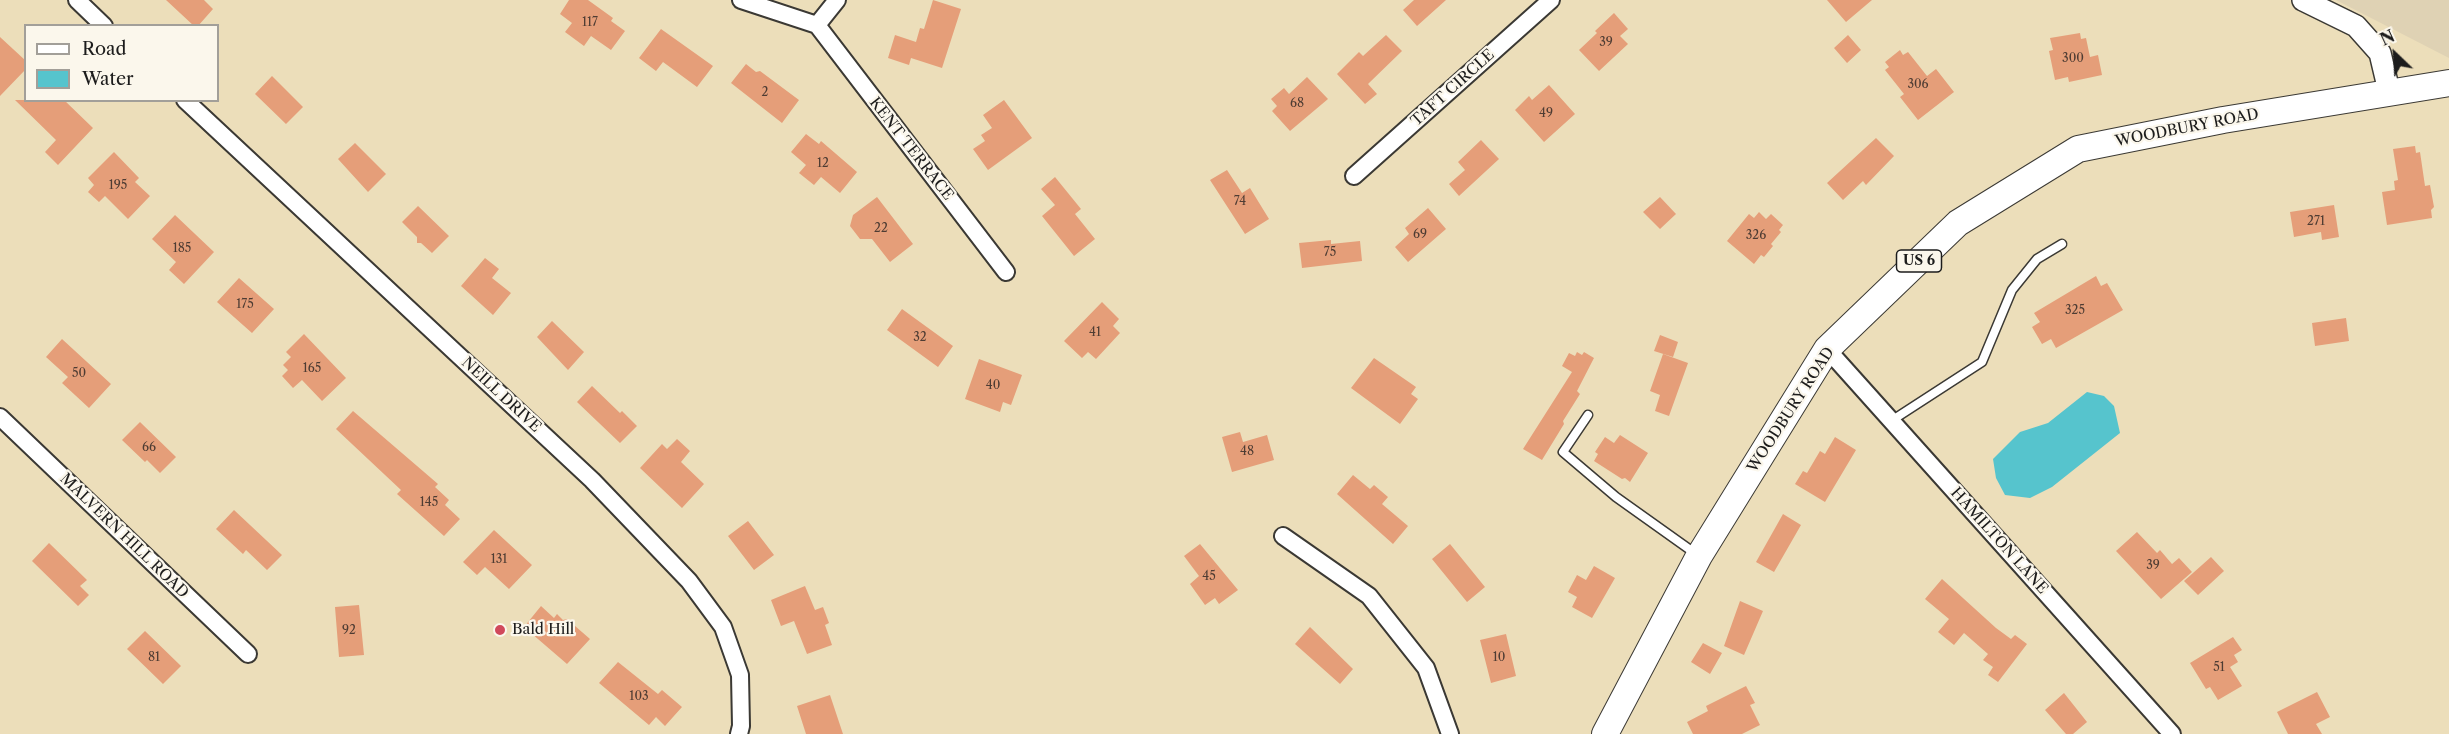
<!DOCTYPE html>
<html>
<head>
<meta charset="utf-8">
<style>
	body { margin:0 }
	#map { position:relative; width:2449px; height:734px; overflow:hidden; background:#ecdeba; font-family:"Libre Caslon Text",serif }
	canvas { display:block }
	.legend { position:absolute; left:24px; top:24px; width:195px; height:78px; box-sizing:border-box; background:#fbf7ec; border:2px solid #a29f99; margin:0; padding:8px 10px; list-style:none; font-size:18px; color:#1c1c1c }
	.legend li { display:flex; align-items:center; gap:12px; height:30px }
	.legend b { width:30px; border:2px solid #a29f99 }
	.north { position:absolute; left:2365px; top:24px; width:60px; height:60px; -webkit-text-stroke:4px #fbf7ec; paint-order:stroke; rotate:335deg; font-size:16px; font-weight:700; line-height:24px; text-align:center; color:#1c1c1c }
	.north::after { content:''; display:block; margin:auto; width:21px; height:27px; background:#1c1c1c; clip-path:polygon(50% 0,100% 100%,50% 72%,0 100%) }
</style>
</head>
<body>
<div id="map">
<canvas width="2449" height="734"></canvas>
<ul class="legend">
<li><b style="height:8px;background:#fff"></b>Road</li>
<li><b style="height:16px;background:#56c4cd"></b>Water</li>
</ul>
<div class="north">N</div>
</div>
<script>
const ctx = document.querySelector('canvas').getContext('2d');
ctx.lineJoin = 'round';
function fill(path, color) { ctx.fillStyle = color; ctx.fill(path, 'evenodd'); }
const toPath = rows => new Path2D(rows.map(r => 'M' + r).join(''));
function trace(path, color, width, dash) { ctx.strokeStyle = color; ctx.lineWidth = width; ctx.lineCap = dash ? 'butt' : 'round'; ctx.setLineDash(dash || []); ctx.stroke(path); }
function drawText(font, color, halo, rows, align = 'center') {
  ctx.font = font + ' "Libre Caslon Text",serif'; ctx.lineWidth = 4.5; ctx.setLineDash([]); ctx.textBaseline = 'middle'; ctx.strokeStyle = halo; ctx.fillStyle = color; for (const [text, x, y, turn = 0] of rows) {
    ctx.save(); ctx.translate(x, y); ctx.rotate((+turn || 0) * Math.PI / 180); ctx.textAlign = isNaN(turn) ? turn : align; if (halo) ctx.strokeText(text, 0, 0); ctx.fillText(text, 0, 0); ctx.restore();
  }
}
fill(toPath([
	[2336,0,2449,0,2449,58]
]), '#dfd2b4');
fill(toPath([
	[2087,392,2104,396,2114,406,2120,433,2052,487,2030,498,2005,495,1996,478,1993,459,2020,432,2048,423]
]), '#56c4cd');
fill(toPath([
	[166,0,204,0,213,9,198,26,194,26],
	[569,0,588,0,613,18,611,21,625,31,611,50,591,36,584,46,565,32,572,23,560,14],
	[933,0,961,9,942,68,911,58,909,65,888,58,895,35,916,42,920,28,924,29],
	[1414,0,1446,0,1417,26,1403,10],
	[1827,0,1872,0,1846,22],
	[1614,13,1628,29,1620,36,1628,44,1599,71,1579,50,1597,33,1595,31],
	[661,29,713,66,697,87,663,62,656,71,639,58],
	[2080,33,2081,39,2086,38,2090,57,2098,55,2102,75,2069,82,2068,77,2055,80,2049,51,2053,50,2050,38],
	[1386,35,1402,51,1368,84,1377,94,1365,104,1337,74,1359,52,1363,56],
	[1848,35,1861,50,1847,63,1834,48],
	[0,37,26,61,26,69,0,96],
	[1900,50,1903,55,1908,52,1927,76,1936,69,1954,92,1918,120,1900,97,1904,94,1885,70,1889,67,1885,62],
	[746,64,756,72,760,71,799,100,782,123,731,83],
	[272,76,303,107,286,124,255,94],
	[1307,77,1328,99,1290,131,1272,111,1277,106,1271,99,1284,88,1289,94],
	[1549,85,1575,114,1544,142,1515,110,1529,96,1532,100],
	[15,100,64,100,93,128,58,165,45,152,56,140],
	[1004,100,1032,138,988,170,973,149,985,141,981,135,992,128,983,115],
	[806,134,819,144,821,141,857,172,840,193,821,177,814,185,799,173,806,165,791,152],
	[1876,138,1894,156,1866,185,1863,181,1843,200,1827,183],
	[1481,140,1499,159,1459,196,1449,184,1465,170,1458,162],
	[355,143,386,174,368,192,338,159],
	[2415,146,2416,153,2420,152,2425,186,2430,185,2434,207,2431,210,2432,218,2387,225,2382,192,2395,190,2394,181,2398,180,2393,149],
	[114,152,139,178,135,182,150,196,128,219,105,196,99,202,88,192,94,185,88,178],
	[1227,170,1242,193,1250,188,1269,219,1245,234,1210,180],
	[1055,177,1081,209,1075,214,1095,239,1074,256,1042,216,1055,205,1041,189],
	[877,197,913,244,890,262,872,239,860,239,850,226,853,215],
	[1660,197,1676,214,1660,229,1643,212],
	[2334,205,2339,237,2322,240,2321,232,2294,237,2290,212],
	[418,206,449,236,432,253,421,243,417,243,417,237,402,222],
	[1428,208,1446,229,1408,262,1395,247,1409,234,1405,228],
	[1759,212,1766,219,1771,214,1783,225,1779,230,1781,232,1771,244,1773,246,1764,257,1761,255,1754,264,1727,241,1749,214,1754,218],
	[175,215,214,252,184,284,169,270,176,262,152,239],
	[1331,240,1331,244,1360,241,1362,261,1302,268,1299,243],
	[485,258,499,269,492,278,511,293,493,315,461,286],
	[2096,276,2101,286,2107,283,2123,310,2056,348,2051,339,2042,344,2032,327,2040,322,2034,313],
	[239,278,274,309,252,333,217,302],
	[1102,302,1119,319,1113,326,1120,333,1096,359,1088,352,1082,358,1064,341],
	[902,309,953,346,938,367,887,330],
	[2346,318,2349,341,2315,346,2312,323],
	[552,321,584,352,568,370,537,337],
	[304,334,346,378,322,401,302,380,293,388,282,376,288,370,283,365,291,357,286,352],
	[1660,335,1678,342,1673,357,1654,351],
	[62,339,111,384,89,408,62,383,68,377,46,357],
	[1577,352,1582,355,1584,352,1594,358,1577,391,1580,394,1563,421,1564,424,1542,460,1523,449,1572,372,1562,366,1569,353,1575,356],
	[1663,354,1688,363,1669,416,1655,411,1660,395,1650,391],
	[1374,358,1416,387,1411,394,1418,399,1400,424,1351,388],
	[979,359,1022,375,1011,405,1003,402,1000,412,965,399],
	[592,386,620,413,622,411,637,426,620,443,577,402],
	[353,411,438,484,435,487,449,500,445,505,460,519,444,536,397,494,401,490,336,429],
	[140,422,176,457,160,473,147,460,145,462,122,440],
	[1240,432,1243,442,1267,435,1274,460,1232,472,1222,437],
	[1620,435,1648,453,1630,482,1625,478,1622,479,1594,461,1598,454,1595,452,1605,437,1614,443],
	[1835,437,1856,450,1825,502,1795,484,1803,471,1807,473,1820,451,1825,454],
	[677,439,690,451,681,462,704,484,682,508,640,468,662,444,667,449],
	[1353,475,1370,489,1374,485,1388,497,1382,504,1408,526,1393,544,1337,494],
	[234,510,282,555,267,570,246,550,243,554,216,529],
	[1783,514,1801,525,1774,572,1756,562],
	[748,521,774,555,754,570,728,536],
	[494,530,532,565,509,589,485,567,477,575,463,562],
	[2137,532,2157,553,2160,550,2172,564,2179,558,2192,572,2161,599,2116,551],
	[49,543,87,580,80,586,89,595,78,606,32,561],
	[1200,544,1238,590,1219,604,1215,598,1205,605,1190,584,1199,576,1184,556],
	[1450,544,1485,587,1467,602,1432,559],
	[2211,557,2224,571,2198,595,2184,581],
	[1594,566,1615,578,1592,618,1572,607,1577,597,1568,592,1577,575,1586,580],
	[1942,579,1996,628,2011,639,2015,635,2027,644,1998,682,1988,675,1993,667,1983,660,1988,654,1964,633,1954,645,1938,632,1949,619,1925,599],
	[805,586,815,610,823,607,829,623,825,625,832,645,807,654,794,621,781,626,771,600],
	[1740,601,1763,611,1744,655,1724,646],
	[359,605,364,655,339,657,335,607],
	[541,606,554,618,557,614,563,620,567,619,590,639,567,664,524,627],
	[1310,627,1353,669,1340,684,1295,644],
	[145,631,181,666,163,684,127,649],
	[1506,634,1516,676,1491,683,1480,640],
	[2233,637,2242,650,2234,655,2238,662,2230,667,2242,686,2218,700,2210,687,2206,689,2190,663],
	[1703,643,1722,653,1710,674,1691,662],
	[618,662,658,694,662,690,682,707,665,726,656,717,649,725,599,683],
	[1746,686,1755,703,1750,705,1760,725,1742,734,1693,734,1687,722,1708,711,1706,706],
	[2317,692,2330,717,2316,724,2322,734,2288,734,2277,712],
	[2064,693,2087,722,2073,734,2066,734,2045,710],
	[830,695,843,734,806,734,797,706]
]), '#e59e79');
const service = toPath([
	[1588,415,1563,452,1616,497,1696,554],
	[1891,421,1982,362,2012,290,2037,259,2062,244]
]);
const minor = toPath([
	[77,0,104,26],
	[741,0,817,25,837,0],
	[817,25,1006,272],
	[185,100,592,480,689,581,723,627,740,675,741,726,739,734],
	[1354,176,1551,0],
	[1827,349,2172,734],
	[0,417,248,654],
	[1283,536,1369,596,1426,668,1450,734]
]);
const tertiary = toPath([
	[2303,0,2356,26,2380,53,2389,91]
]);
const primary = toPath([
	[1605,734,1699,556,1827,349,1958,223,2078,149,2223,120,2449,83]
]);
trace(service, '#3b3934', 11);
trace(minor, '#3b3934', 20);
trace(tertiary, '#3b3934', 24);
trace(primary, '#3b3934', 28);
trace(service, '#fff', 8);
trace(minor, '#fff', 16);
trace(tertiary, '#fff', 21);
trace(primary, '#fff', 26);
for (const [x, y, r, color] of [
	[500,630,6,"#d1495b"]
]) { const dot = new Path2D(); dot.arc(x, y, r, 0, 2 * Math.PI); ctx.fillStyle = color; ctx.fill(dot); trace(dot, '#fbf7ec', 2); }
drawText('12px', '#4e3c33', null, [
	["117",590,23],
	["39",1606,43],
	["300",2073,59],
	["306",1918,85],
	["2",765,93],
	["68",1297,104],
	["49",1546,114],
	["12",823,164],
	["195",118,186],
	["74",1240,202],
	["271",2316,222],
	["22",881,229],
	["69",1420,235],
	["326",1756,236],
	["185",182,249],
	["75",1330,253],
	["175",245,305],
	["325",2075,311],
	["41",1095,333],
	["32",920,338],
	["165",312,369],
	["50",79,374],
	["40",993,386],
	["66",149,448],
	["48",1247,452],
	["145",429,503],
	["131",499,560],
	["39",2153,566],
	["45",1209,577],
	["92",349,631],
	["81",154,658],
	["10",1499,658],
	["51",2219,668],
	["103",639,697]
]);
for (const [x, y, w] of [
	[1919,261,45]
]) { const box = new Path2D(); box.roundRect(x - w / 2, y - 11, w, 22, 4.5); ctx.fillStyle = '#fbf7ec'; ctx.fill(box); trace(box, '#1c1c1c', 1.5); }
drawText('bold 14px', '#1c1c1c', null, [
	["US 6",1919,261]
]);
drawText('15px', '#1c1c1c', '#fbf7ec', [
	["TAFT CIRCLE",1453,88,-42],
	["WOODBURY ROAD",2187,128,-11],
	["KENT TERRACE",911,149,52],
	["NEILL DRIVE",501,395,43],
	["WOODBURY ROAD",1791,410,-57],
	["MALVERN HILL ROAD",124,536,44],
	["HAMILTON LANE",1999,541,48]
]);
drawText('15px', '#1c1c1c', '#fbf7ec', [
	["Bald Hill",512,630]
], 'left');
</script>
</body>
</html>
